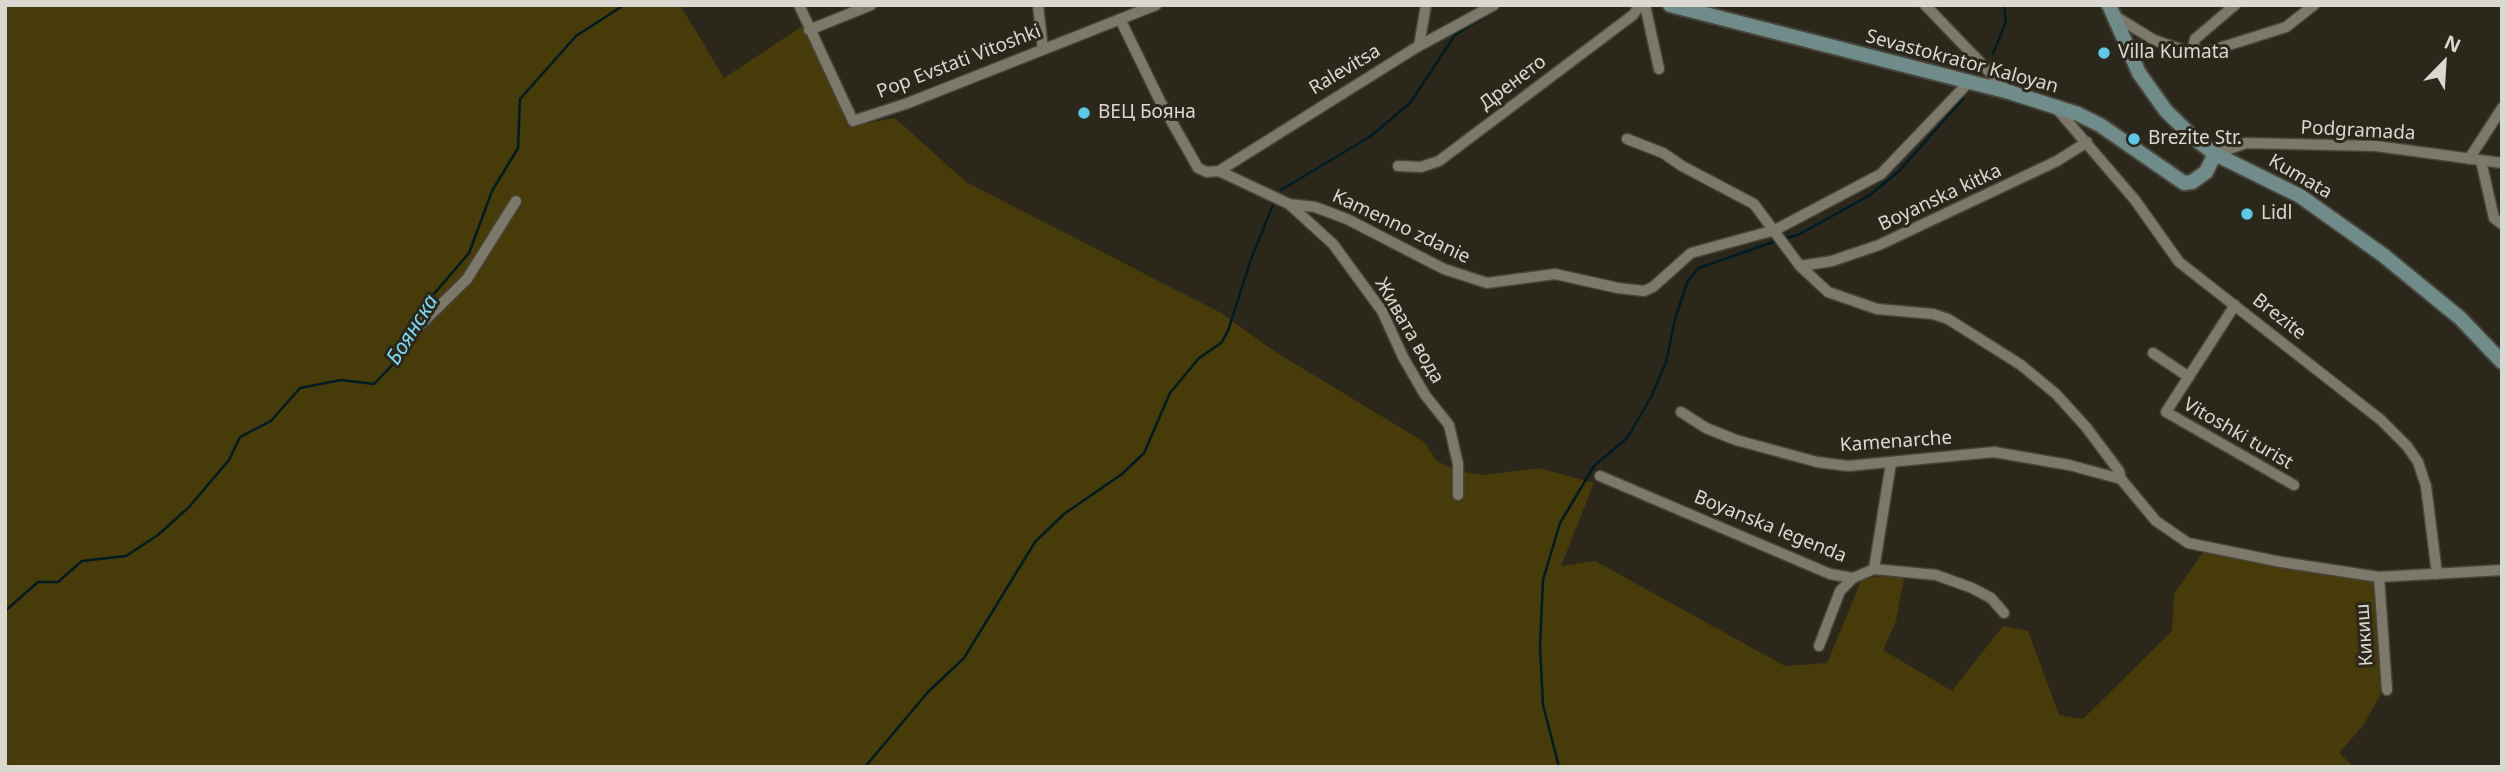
<!DOCTYPE html>
<html>
<head>
<meta charset="utf-8">
<style>
	body { margin:0 }
	#map { position:relative; width:2507px; height:772px; overflow:hidden; background:#2b281b; font-family:"Noto Sans",sans-serif }
	canvas { display:block }
	.frame { position:absolute; inset:0; border:7px solid #dad8d0; pointer-events:none }
	.north { position:absolute; left:2409px; top:28px; width:70px; height:70px; -webkit-text-stroke:5px #2b281b; paint-order:stroke; rotate:24deg; font-size:19px; font-weight:700; line-height:28px; text-align:center; color:#dad8d0 }
	.north::after { content:''; display:block; margin:auto; width:24px; height:32px; background:#dad8d0; clip-path:polygon(50% 0,100% 100%,50% 72%,0 100%) }
</style>
</head>
<body>
<div id="map">
<canvas width="2507" height="772"></canvas>
<div class="frame"></div>
<div class="north">N</div>
</div>
<script>
const ctx = document.querySelector('canvas').getContext('2d');
ctx.lineJoin = 'round';
function fill(path, color) { ctx.fillStyle = color; ctx.fill(path, 'evenodd'); }
const toPath = rows => new Path2D(rows.map(r => 'M' + r).join(''));
function trace(path, color, width, dash) { ctx.strokeStyle = color; ctx.lineWidth = width; ctx.lineCap = dash ? 'butt' : 'round'; ctx.setLineDash(dash || []); ctx.stroke(path); }
function drawText(font, color, halo, rows, align = 'center') {
  ctx.font = font + ' "Noto Sans",sans-serif'; ctx.lineWidth = 6; ctx.setLineDash([]); ctx.textBaseline = 'middle'; ctx.strokeStyle = halo; ctx.fillStyle = color; for (const [text, x, y, turn = 0] of rows) {
    ctx.save(); ctx.translate(x, y); ctx.rotate((+turn || 0) * Math.PI / 180); ctx.textAlign = isNaN(turn) ? turn : align; if (halo) ctx.strokeText(text, 0, 0); ctx.fillText(text, 0, 0); ctx.restore();
  }
}
fill(toPath([
	[5,5,680,5,724,78,804,25,846,119,858,125,895,118,966,182,1221,313,1274,351,1424,442,1437,461,1458,471,1484,475,1539,468,1594,483,1561,566,1595,561,1785,666,1827,663,1862,579,1905,573,1896,621,1883,650,1952,691,2003,626,2028,631,2059,715,2083,719,2172,631,2174,594,2206,548,2379,577,2383,690,2363,726,2339,753,2354,767,5,767]
]), '#473b09');
trace(toPath([
	[1993,54,2006,21,2004,5],
	[1281,190,1371,136,1410,103,1455,35,1503,5],
	[1782,239,1798,235,1870,195,1899,171,1963,99],
	[419,321,433,295,469,253,492,191,518,148,520,99,576,36,624,5],
	[5,611,38,582,58,582,82,561,126,556,158,535,189,507,229,460,240,437,271,421,300,388,341,380,374,384,397,360,409,339],
	[865,767,927,693,964,658,1035,542,1064,514,1122,474,1144,453,1170,393,1199,358,1221,343,1228,331,1251,259,1273,205],
	[1559,767,1543,705,1540,646,1543,580,1560,523,1594,466,1628,437,1651,397,1666,362,1675,319,1688,280,1699,268,1776,241]
]), '#001b23', 2.5);
const minor = toPath([
	[799,5,853,121,908,103,1156,5],
	[1038,5,1043,49],
	[1645,5,1659,69],
	[1925,5,2006,89],
	[2115,16,2154,40,2192,53,2213,50,2286,27,2314,5],
	[1120,19,1160,101,1198,168,1207,172,1219,171,1289,204,1315,207,1347,219,1444,269,1487,283,1555,274,1618,288,1644,291,1653,287,1691,253,1775,230,1881,174,1968,83],
	[809,30,871,5],
	[1419,46,1426,5],
	[2192,53,2195,39,2235,5],
	[2057,109,2135,200,2179,262,2381,420,2407,446,2418,462,2426,486,2437,574],
	[1627,139,1663,153,1682,166,1754,204,1800,266,1828,292,1877,309,1933,314,1948,319,2021,365,2056,394,2086,427,2119,471,2121,479,2156,521,2188,543,2281,562,2379,577,2502,570],
	[2215,154,2246,143,2376,146,2502,163],
	[2469,159,2502,108],
	[2481,161,2494,218,2502,224],
	[1398,166,1421,167,1439,161,1633,15,1640,5],
	[1219,171,1417,47,1494,5],
	[1289,204,1333,244,1382,311,1403,357,1425,395,1449,425,1458,464,1458,495],
	[1800,266,1832,261,1879,245,2057,161,2087,142],
	[2235,305,2166,412,2294,485],
	[409,336,467,279,516,201],
	[2153,353,2189,377],
	[1681,412,1706,428,1736,440,1817,462,1848,466,1994,452,2069,465,2121,479],
	[1600,476,1830,574,1853,578,1874,569,1936,575,1972,588,1991,598,2004,613],
	[1874,569,1891,463],
	[2379,577,2387,690],
	[1819,646,1840,591,1853,578]
]);
const secondary = toPath([
	[1670,5,2009,92,2078,114,2100,125,2184,183,2192,182,2206,172,2215,154],
	[2109,5,2139,73,2166,111,2195,139,2215,154,2300,196,2383,255,2460,318,2502,362]
]);
trace(minor, '#47453a', 13);
trace(secondary, '#47453a', 18);
trace(minor, '#7d796a', 10);
trace(secondary, '#6f8b8a', 14);
for (const [x, y, r, color] of [
	[2104,53,7,"#5cc7e8"],
	[1084,113,7,"#5cc7e8"],
	[2134,139,7,"#5cc7e8"],
	[2247,214,7,"#5cc7e8"]
]) { const dot = new Path2D(); dot.arc(x, y, r, 0, 2 * Math.PI); ctx.fillStyle = color; ctx.fill(dot); trace(dot, '#2b281b', 2.5); }
drawText('19px', '#dad8d0', '#2b281b', [
	["Villa Kumata",2118,53],
	["ВЕЦ Бояна",1098,113],
	["Brezite Str.",2148,139],
	["Lidl",2261,214]
], 'left');
drawText('19px', '#dad8d0', '#2b281b', [
	["Pop Evstati Vitoshki",959,62,-21],
	["Sevastokrator Kaloyan",1962,62,15],
	["Ralevitsa",1345,70,-31],
	["Дренето",1513,83,-37],
	["Podgramada",2358,131,3],
	["Kumata",2300,177,30],
	["Boyanska kitka",1940,198,-25],
	["Kamenno zdanie",1401,227,25],
	["Brezite",2279,317,38],
	["Живата вода",1409,331,60],
	["Vitoshki turist",2238,434,30],
	["Kamenarche",1896,442,-4],
	["Boyanska legenda",1770,527,22],
	["Кикиш",2365,635,-94]
]);
drawText('italic 21px', '#7adaf8', '#2b281b', [
	["Боянска",413,330,-58]
]);
</script>
</body>
</html>
